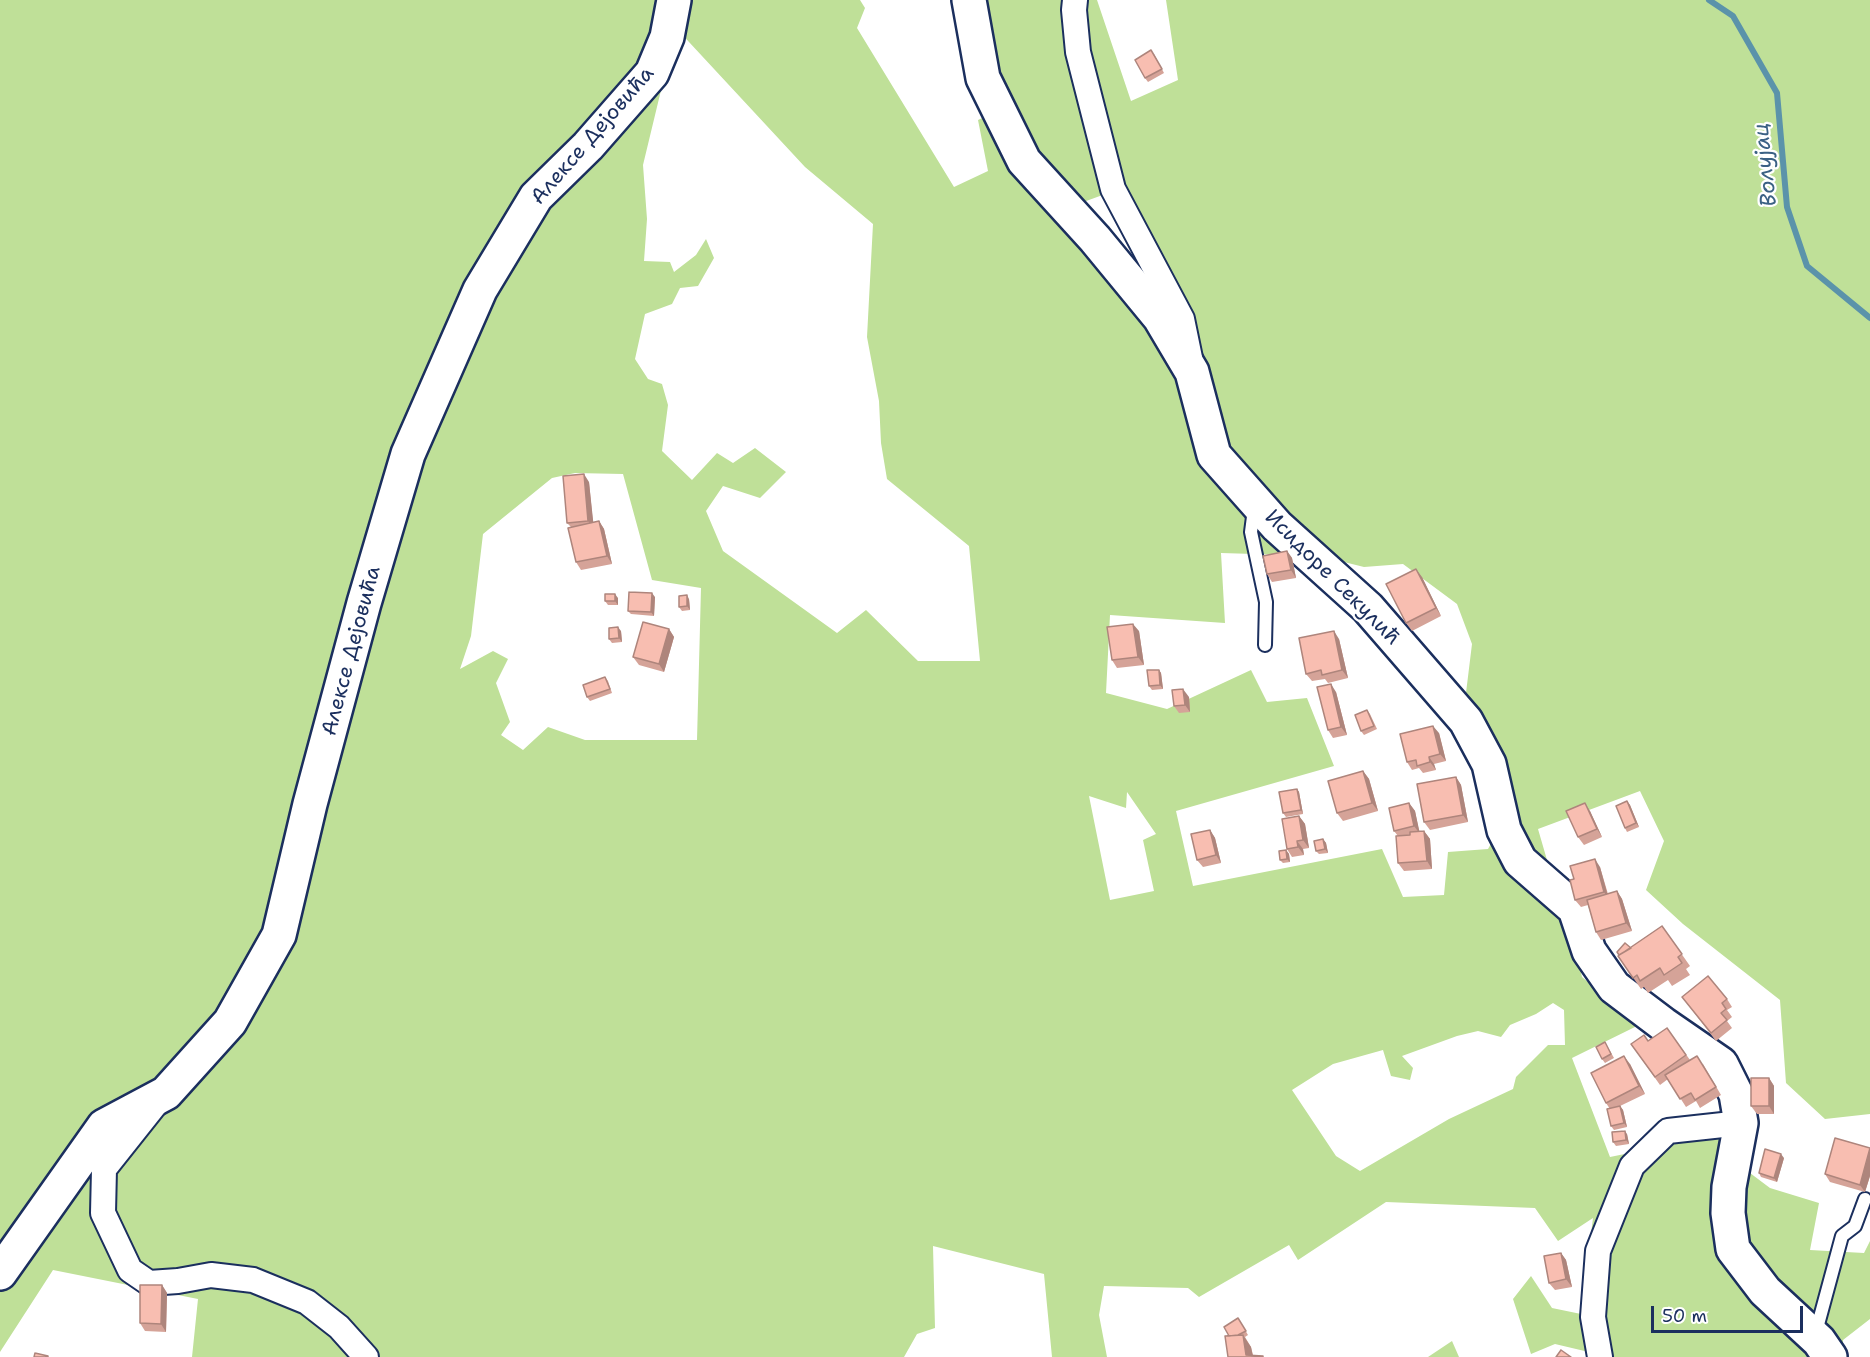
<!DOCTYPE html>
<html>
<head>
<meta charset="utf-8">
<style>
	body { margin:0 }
	#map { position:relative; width:1870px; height:1357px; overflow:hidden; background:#fff; font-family:"Shantell Sans",sans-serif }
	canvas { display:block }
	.scale { position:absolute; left:1651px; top:1306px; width:152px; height:27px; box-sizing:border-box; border:3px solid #1b2f5e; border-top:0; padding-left:8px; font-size:18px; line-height:21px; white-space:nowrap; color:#1b2f5e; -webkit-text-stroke:4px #fff; paint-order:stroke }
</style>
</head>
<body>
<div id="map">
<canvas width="1870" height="1357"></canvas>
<div class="scale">50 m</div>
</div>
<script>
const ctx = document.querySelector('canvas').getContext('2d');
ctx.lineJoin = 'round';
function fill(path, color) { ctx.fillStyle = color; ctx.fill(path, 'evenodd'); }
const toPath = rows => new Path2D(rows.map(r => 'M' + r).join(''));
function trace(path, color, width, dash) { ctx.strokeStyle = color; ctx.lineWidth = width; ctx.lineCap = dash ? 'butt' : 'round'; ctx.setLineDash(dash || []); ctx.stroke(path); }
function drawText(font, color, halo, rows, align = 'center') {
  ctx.font = font + ' "Shantell Sans",sans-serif'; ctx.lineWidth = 4.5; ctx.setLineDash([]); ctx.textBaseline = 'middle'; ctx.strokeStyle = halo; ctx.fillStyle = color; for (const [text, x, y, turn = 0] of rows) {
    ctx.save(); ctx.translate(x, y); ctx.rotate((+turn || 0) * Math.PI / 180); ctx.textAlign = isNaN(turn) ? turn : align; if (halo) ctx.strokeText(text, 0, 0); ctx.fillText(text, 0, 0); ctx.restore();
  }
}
fill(toPath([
	[0,0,860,0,865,8,857,28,954,187,988,171,978,120,991,114,1145,318,1189,401,1198,459,1234,502,1191,320,1179,287,1119,189,1078,204,1028,145,983,24,983,0,1097,0,1131,101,1178,80,1166,0,1870,0,1870,1114,1825,1119,1786,1083,1780,1000,1683,924,1646,890,1664,841,1640,791,1538,829,1547,860,1573,934,1582,977,1639,1025,1572,1058,1610,1157,1727,1133,1746,1170,1770,1188,1819,1203,1810,1250,1864,1253,1870,1241,1870,1319,1843,1340,1843,1357,1594,1357,1593,1353,1555,1344,1531,1354,1513,1299,1531,1276,1552,1308,1581,1314,1593,1218,1558,1241,1535,1208,1386,1202,1298,1260,1289,1245,1199,1297,1188,1288,1104,1286,1099,1315,1107,1357,1052,1357,1044,1274,933,1246,935,1328,917,1334,904,1357,192,1357,198,1299,53,1270,0,1352],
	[676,28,805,167,873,224,867,337,879,401,881,443,887,479,969,546,980,661,918,661,866,610,837,633,723,551,706,511,723,486,760,498,786,472,755,448,733,463,717,453,692,480,662,451,668,405,662,384,648,379,635,359,645,314,672,304,680,288,698,286,714,258,706,239,696,255,674,272,670,262,644,261,647,219,643,165],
	[575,473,623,474,652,580,701,588,697,740,585,740,548,727,523,750,501,735,510,722,496,683,508,659,493,651,460,669,471,636,483,534,552,478],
	[1221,553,1320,556,1364,567,1403,564,1457,604,1472,644,1465,701,1508,813,1488,849,1448,852,1444,895,1403,897,1382,849,1193,886,1176,811,1334,766,1307,698,1267,702,1251,670,1167,709,1106,693,1110,615,1225,623],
	[1127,792,1156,834,1143,840,1154,891,1110,900,1089,796,1126,808],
	[1553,1003,1564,1010,1565,1045,1548,1045,1516,1077,1513,1089,1449,1119,1360,1171,1336,1156,1292,1090,1333,1064,1383,1050,1391,1076,1410,1080,1413,1068,1402,1056,1457,1036,1478,1031,1501,1037,1510,1025,1536,1014],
	[1452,1341,1459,1357,1428,1357]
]), '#bfe098');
trace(toPath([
	[1709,0,1733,16,1777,93,1787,207,1807,266,1870,318]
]), '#5b93aa', 6);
const lane = toPath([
	[1254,509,1251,532,1266,602,1265,645],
	[1816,1332,1842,1236,1855,1226,1865,1199]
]);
const street = toPath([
	[1075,0,1074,10,1078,52,1113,189,1182,319,1190,358],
	[158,1101,104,1169,103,1213,130,1270,149,1283,178,1281,211,1275,253,1280,307,1302,339,1327,366,1357],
	[1600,1357,1593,1317,1598,1251,1632,1166,1668,1131,1741,1123]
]);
const secondary = toPath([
	[969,0,983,78,1024,161,1095,239,1160,318,1192,372,1214,455,1277,526,1368,608,1466,721,1489,764,1504,830,1520,861,1575,909,1589,951,1614,987,1663,1024,1721,1064,1736,1094,1741,1123,1729,1187,1728,1213,1733,1249,1765,1291,1819,1341,1830,1357],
	[0,1273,104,1126,166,1093,230,1022,279,935,310,804,364,603,408,454,480,290,536,197,588,146,652,73,667,37,674,0]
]);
trace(lane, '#1b2f5e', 16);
trace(street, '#1b2f5e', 28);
trace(secondary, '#1b2f5e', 38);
trace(lane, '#fff', 12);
trace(street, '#fff', 24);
trace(secondary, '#fff', 33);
fill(toPath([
	[1154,54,1164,73,1148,82,1145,78],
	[589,482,593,523,599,521,604,529,612,564,581,570,576,562,571,527,567,523],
	[1287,551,1292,558,1296,578,1272,582,1267,574],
	[1422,577,1441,616,1412,631,1406,623],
	[655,597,654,616,631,614,628,611],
	[618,598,618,605,608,605,605,601],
	[689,599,690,610,682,611,679,607],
	[669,629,674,637,664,672,639,665,633,657],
	[621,631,622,642,612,643,609,639],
	[1139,631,1144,665,1117,668,1112,660],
	[1339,639,1348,678,1328,683,1325,679,1312,681,1306,674],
	[1159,670,1161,673,1163,689,1152,690,1149,686],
	[605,677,608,681,612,693,590,701,587,697],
	[1336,692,1347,735,1333,738,1328,730],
	[1189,697,1190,712,1179,713,1174,706],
	[1367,710,1370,714,1377,729,1364,735,1361,731],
	[1439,733,1446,761,1434,764,1436,770,1423,773,1419,768,1412,770,1407,762],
	[1363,771,1369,779,1378,811,1343,821,1337,813],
	[1456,777,1461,785,1468,822,1430,830,1424,822],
	[1297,789,1299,792,1303,814,1286,817,1283,813],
	[1627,801,1630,805,1639,827,1627,832,1625,828],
	[1409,803,1415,811,1419,831,1424,831,1430,839,1432,869,1404,871,1398,863,1398,836,1394,831],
	[1590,811,1602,837,1584,845,1578,837],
	[1299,816,1305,824,1309,848,1303,849,1304,855,1292,857,1287,849],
	[1210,830,1215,838,1221,863,1203,867,1197,860],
	[1323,839,1326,843,1328,853,1319,854,1316,851],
	[1286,850,1289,854,1290,862,1283,863,1280,860],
	[1600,867,1608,894,1617,891,1622,899,1632,931,1601,940,1596,932,1588,905,1581,907,1575,900,1574,879],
	[1662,926,1690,966,1686,969,1690,975,1672,986,1668,980,1648,993,1644,987,1641,989,1618,956],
	[1682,997,1727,999,1732,1007,1727,1010,1732,1017,1727,1021,1732,1028,1716,1041],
	[1667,1028,1690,1060,1703,1064,1721,1095,1700,1108,1696,1101,1686,1107,1668,1079,1660,1085,1631,1044,1648,1041],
	[1605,1042,1614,1058,1605,1063,1602,1059],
	[1630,1064,1645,1094,1620,1106,1623,1110,1627,1127,1614,1130,1611,1126,1610,1109,1606,1103],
	[1769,1078,1774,1086,1774,1114,1757,1114,1751,1106],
	[1627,1134,1629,1144,1616,1146,1613,1142],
	[1870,1148,1870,1176,1865,1192,1830,1182,1825,1174],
	[1784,1158,1777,1182,1761,1177,1759,1173],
	[1561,1253,1566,1260,1572,1287,1555,1290,1549,1283],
	[162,1285,167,1293,166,1332,145,1331,140,1323],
	[1238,1318,1248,1335,1245,1337,1251,1347,1253,1355,1228,1357,1229,1336]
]), '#d5a398');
fill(toPath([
	[584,474,589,482,594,529,588,521],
	[599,521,604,529,612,564,607,556],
	[1287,551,1292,558,1296,578,1291,570],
	[1416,569,1422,577,1441,616,1436,608],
	[652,593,655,597,654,616,651,612],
	[615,594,618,598,618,605,615,601],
	[687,595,689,599,690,610,687,606],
	[1133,624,1139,631,1144,665,1138,657],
	[618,627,621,631,622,642,619,638],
	[669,629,674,637,664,672,659,664],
	[1334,631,1339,639,1348,678,1342,670],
	[1159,670,1161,673,1163,689,1160,685],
	[1331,684,1336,692,1347,735,1341,727],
	[1183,689,1189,697,1190,712,1185,705],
	[1433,726,1439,733,1446,761,1440,754],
	[1429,757,1434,764,1436,770,1430,762],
	[1363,771,1369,779,1378,811,1372,803],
	[1456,777,1461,785,1468,822,1463,815],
	[1297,789,1299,792,1303,814,1301,810],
	[1627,801,1630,805,1639,827,1636,823],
	[1409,803,1415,811,1420,834,1414,826],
	[1585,803,1590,811,1602,837,1597,829],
	[1299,816,1305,824,1309,848,1303,840],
	[1210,830,1215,838,1221,863,1216,855],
	[1424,831,1430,839,1432,869,1427,861],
	[1323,839,1326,843,1328,853,1325,849],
	[1297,841,1303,849,1304,855,1298,847],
	[1286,850,1289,854,1290,862,1287,859],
	[1595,859,1600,867,1609,900,1604,892],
	[1617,891,1622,899,1632,931,1626,923],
	[1624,1056,1630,1064,1645,1094,1639,1086],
	[1769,1078,1774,1086,1774,1114,1769,1106],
	[1620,1106,1623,1110,1627,1127,1624,1123],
	[1625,1131,1627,1134,1629,1144,1626,1140],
	[1870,1149,1870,1176,1865,1192,1860,1185],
	[1781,1154,1784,1158,1777,1182,1774,1178],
	[1561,1253,1566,1260,1572,1287,1566,1279],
	[162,1285,167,1293,166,1332,161,1324],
	[1243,1335,1251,1347,1253,1357,1246,1355]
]), '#ae857c');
const building = toPath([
	[1151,50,1162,69,1145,78,1135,60,1151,50],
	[584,474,588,521,567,523,563,476,584,474],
	[599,521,607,556,576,562,568,528,599,521],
	[1287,551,1291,570,1267,574,1263,556,1287,551],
	[1416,569,1436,608,1406,623,1386,584,1416,569],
	[629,592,652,593,651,612,628,611,629,592],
	[605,594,615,594,615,601,605,601,605,594],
	[687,595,687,606,679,607,679,596,687,595],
	[643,622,669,629,659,664,633,657,643,622],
	[1133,624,1138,657,1112,660,1107,627,1133,624],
	[618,627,619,638,609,639,609,628,618,627],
	[1334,631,1342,670,1322,675,1321,670,1306,674,1299,638,1334,631],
	[1147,670,1159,670,1160,685,1149,686,1147,670],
	[605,677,610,689,587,697,583,685,605,677],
	[1331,684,1341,727,1328,730,1317,687,1331,684],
	[1183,689,1185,705,1174,706,1172,690,1183,689],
	[1367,710,1374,726,1361,731,1355,715,1367,710],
	[1433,726,1440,754,1429,757,1430,762,1417,766,1416,760,1407,762,1400,734,1433,726],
	[1363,771,1372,803,1337,813,1328,781,1363,771],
	[1456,777,1463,815,1424,822,1417,784,1456,777],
	[1297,789,1301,810,1283,813,1279,792,1297,789],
	[1627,801,1636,823,1625,828,1616,806,1627,801],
	[1409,803,1414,826,1394,831,1389,808,1409,803],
	[1585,803,1597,829,1578,837,1566,811,1585,803],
	[1299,816,1303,840,1297,841,1298,847,1287,849,1282,819,1299,816],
	[1210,830,1216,855,1197,860,1191,834,1210,830],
	[1424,831,1427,861,1398,863,1396,836,1410,835,1410,832,1424,831],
	[1323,839,1325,849,1316,851,1314,841,1323,839],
	[1286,850,1287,859,1280,860,1279,851,1286,850],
	[1595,859,1604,892,1575,900,1570,880,1574,879,1570,866,1595,859],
	[1617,891,1626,923,1596,932,1587,900,1617,891],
	[1662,926,1682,954,1678,957,1682,963,1664,975,1660,968,1640,981,1637,975,1633,978,1618,956,1662,926],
	[1625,943,1631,948,1619,955,1617,952,1625,943],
	[1708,976,1727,999,1722,1003,1726,1009,1721,1013,1727,1020,1711,1033,1682,997,1708,976],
	[1667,1028,1686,1055,1655,1077,1631,1044,1644,1035,1648,1041,1667,1028],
	[1605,1042,1611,1054,1602,1059,1596,1047,1605,1042],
	[1624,1056,1639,1086,1606,1103,1591,1073,1624,1056],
	[1697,1056,1716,1087,1695,1100,1691,1093,1680,1099,1665,1075,1697,1056],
	[1751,1078,1769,1078,1769,1106,1751,1106,1751,1078],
	[1620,1106,1624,1123,1611,1126,1607,1109,1620,1106],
	[1625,1131,1626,1140,1613,1142,1612,1132,1625,1131],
	[1835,1138,1870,1148,1860,1185,1825,1174,1835,1138],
	[1765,1149,1781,1154,1774,1178,1759,1173,1765,1149],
	[1561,1253,1566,1279,1549,1283,1544,1256,1561,1253],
	[140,1285,162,1285,161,1324,140,1323,140,1285],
	[1238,1318,1246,1331,1238,1335,1229,1336,1224,1327,1238,1318],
	[1243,1335,1246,1355,1263,1356,1263,1357,1228,1357,1225,1336,1243,1335],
	[1561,1350,1571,1357,1556,1357,1561,1350],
	[35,1353,48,1356,48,1357,34,1357,35,1353]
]);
fill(building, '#f8beb1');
trace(building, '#ae857c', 1.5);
drawText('21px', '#1b2f5e', '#fff', [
	["Алексе Дејовића",593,136,-49],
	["Исидоре Секулић",1332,578,45],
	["Алексе Дејовића",352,651,-75]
]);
drawText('italic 22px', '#3b6184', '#fff', [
	["Волујац",1766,165,-96]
]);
</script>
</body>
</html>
